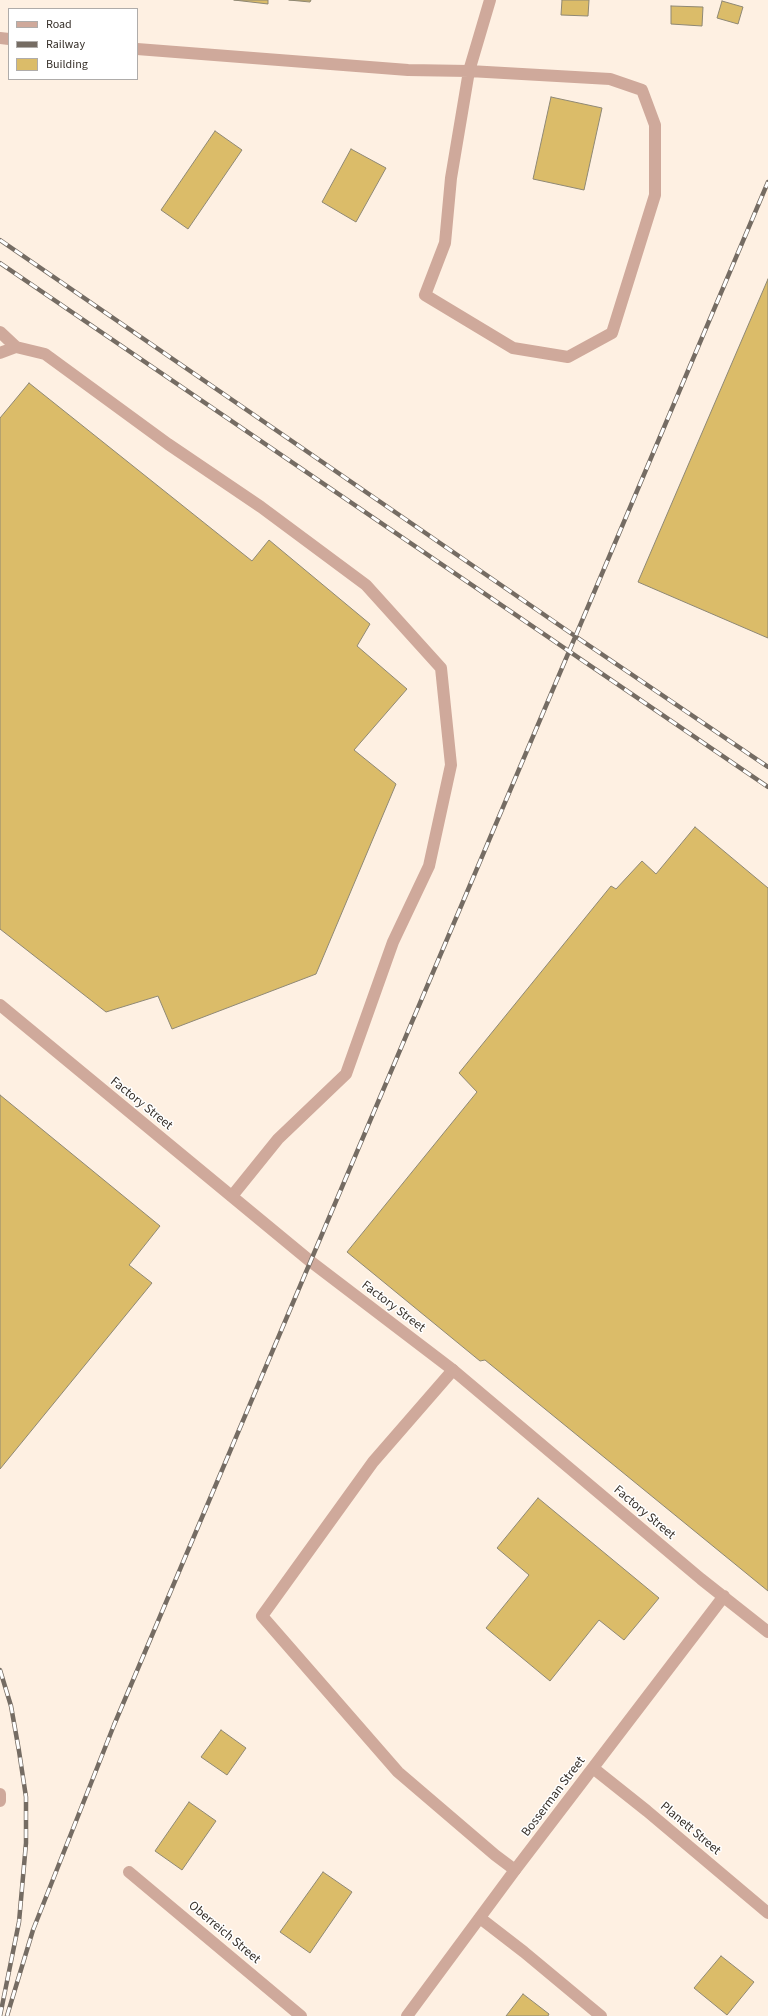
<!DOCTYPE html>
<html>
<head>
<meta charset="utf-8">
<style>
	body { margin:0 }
	#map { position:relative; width:768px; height:2016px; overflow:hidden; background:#fef0e2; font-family:"Source Sans 3",sans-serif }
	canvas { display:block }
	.legend { position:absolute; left:8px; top:8px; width:130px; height:72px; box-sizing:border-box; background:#fff; border:1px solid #afacaa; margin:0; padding:5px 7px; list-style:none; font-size:12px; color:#37302a }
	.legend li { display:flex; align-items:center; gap:8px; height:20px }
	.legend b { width:20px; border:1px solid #afacaa }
</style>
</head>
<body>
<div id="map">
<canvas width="768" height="2016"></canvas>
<ul class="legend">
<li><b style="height:5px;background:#cfa99b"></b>Road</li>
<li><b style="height:5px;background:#756c63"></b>Railway</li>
<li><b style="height:11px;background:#dbbc69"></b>Building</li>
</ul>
</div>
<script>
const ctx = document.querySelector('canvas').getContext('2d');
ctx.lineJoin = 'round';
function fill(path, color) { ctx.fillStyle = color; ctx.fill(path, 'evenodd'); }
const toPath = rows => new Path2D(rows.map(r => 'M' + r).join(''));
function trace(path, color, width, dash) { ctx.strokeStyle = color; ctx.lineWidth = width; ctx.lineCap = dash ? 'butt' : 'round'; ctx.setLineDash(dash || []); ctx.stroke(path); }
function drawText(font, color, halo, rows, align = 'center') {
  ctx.font = font + ' "Source Sans 3",sans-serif'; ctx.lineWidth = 3; ctx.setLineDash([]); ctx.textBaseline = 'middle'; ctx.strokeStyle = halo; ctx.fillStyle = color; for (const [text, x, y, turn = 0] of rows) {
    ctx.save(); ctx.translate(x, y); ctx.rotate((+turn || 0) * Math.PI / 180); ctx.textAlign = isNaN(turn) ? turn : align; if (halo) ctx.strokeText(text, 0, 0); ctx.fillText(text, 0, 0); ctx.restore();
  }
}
const building = toPath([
	[234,0,268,0,268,4,234,0],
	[289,0,311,0,310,2,289,0],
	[562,0,589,0,588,16,561,15,562,0],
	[722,1,743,7,738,24,717,18,722,1],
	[671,6,703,7,702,26,671,24,671,6],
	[551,97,602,108,584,190,533,179,551,97],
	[215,131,242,150,188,229,161,210,215,131],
	[351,149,386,168,356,222,322,202,351,149],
	[768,279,768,638,638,582,768,279],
	[29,383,252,561,269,540,370,624,357,646,407,689,354,750,396,784,316,974,172,1029,158,996,106,1012,0,929,0,418,29,383],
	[695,827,768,888,768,1591,485,1360,480,1361,347,1252,477,1092,459,1073,611,886,616,889,642,861,656,874,695,827],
	[0,1095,160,1226,129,1265,152,1283,0,1469,0,1095],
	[538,1498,659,1598,624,1640,599,1620,550,1681,486,1628,529,1575,497,1548,538,1498],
	[221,1730,246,1748,227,1775,201,1757,221,1730],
	[189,1802,216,1821,182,1870,155,1851,189,1802],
	[323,1872,352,1892,310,1953,280,1932,323,1872],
	[721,1956,754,1982,727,2015,694,1988,721,1956],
	[523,1994,549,2014,548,2016,506,2016,523,1994]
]);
fill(building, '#dbbc69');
trace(building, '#8f8874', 1);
trace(toPath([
	[0,38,9,39],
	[137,49,408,70,469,71,490,0],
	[469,71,610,79,642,90,655,125,655,195,612,333,568,357,513,348,425,295,445,243,451,178,469,71],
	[0,332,16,347],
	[0,353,16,347,45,354,168,444,261,507,366,585,441,668,451,765,429,866,393,942,346,1074,278,1139,232,1196],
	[453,1370,373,1462,262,1616,398,1772,495,1855,515,1870],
	[0,1794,0,1801],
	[480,1918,524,1952,601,2016]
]), '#cfa99b', 12);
trace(toPath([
	[0,1005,310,1261,453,1370,701,1579,768,1632],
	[593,1768,647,1811,768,1913],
	[129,1872,301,2016],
	[407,2016,515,1870,724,1596]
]), '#cfa99b', 12);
const rail = toPath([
	[0,240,575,636,768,767],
	[0,263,768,787],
	[0,1670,11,1706,19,1751,26,1797,26,1843,19,1922,0,2016],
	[7,2016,33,1930,114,1725,768,182]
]);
trace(rail, '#756c63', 4.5);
trace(rail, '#fff', 3, [9]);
drawText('13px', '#37302a', '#fff', [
	["Factory Street",141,1104,39],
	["Factory Street",393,1307,37],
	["Factory Street",644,1513,40],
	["Bosserman Street",554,1797,-53],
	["Planett Street",690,1829,40],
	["Oberreich Street",224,1933,40]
]);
</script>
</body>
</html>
